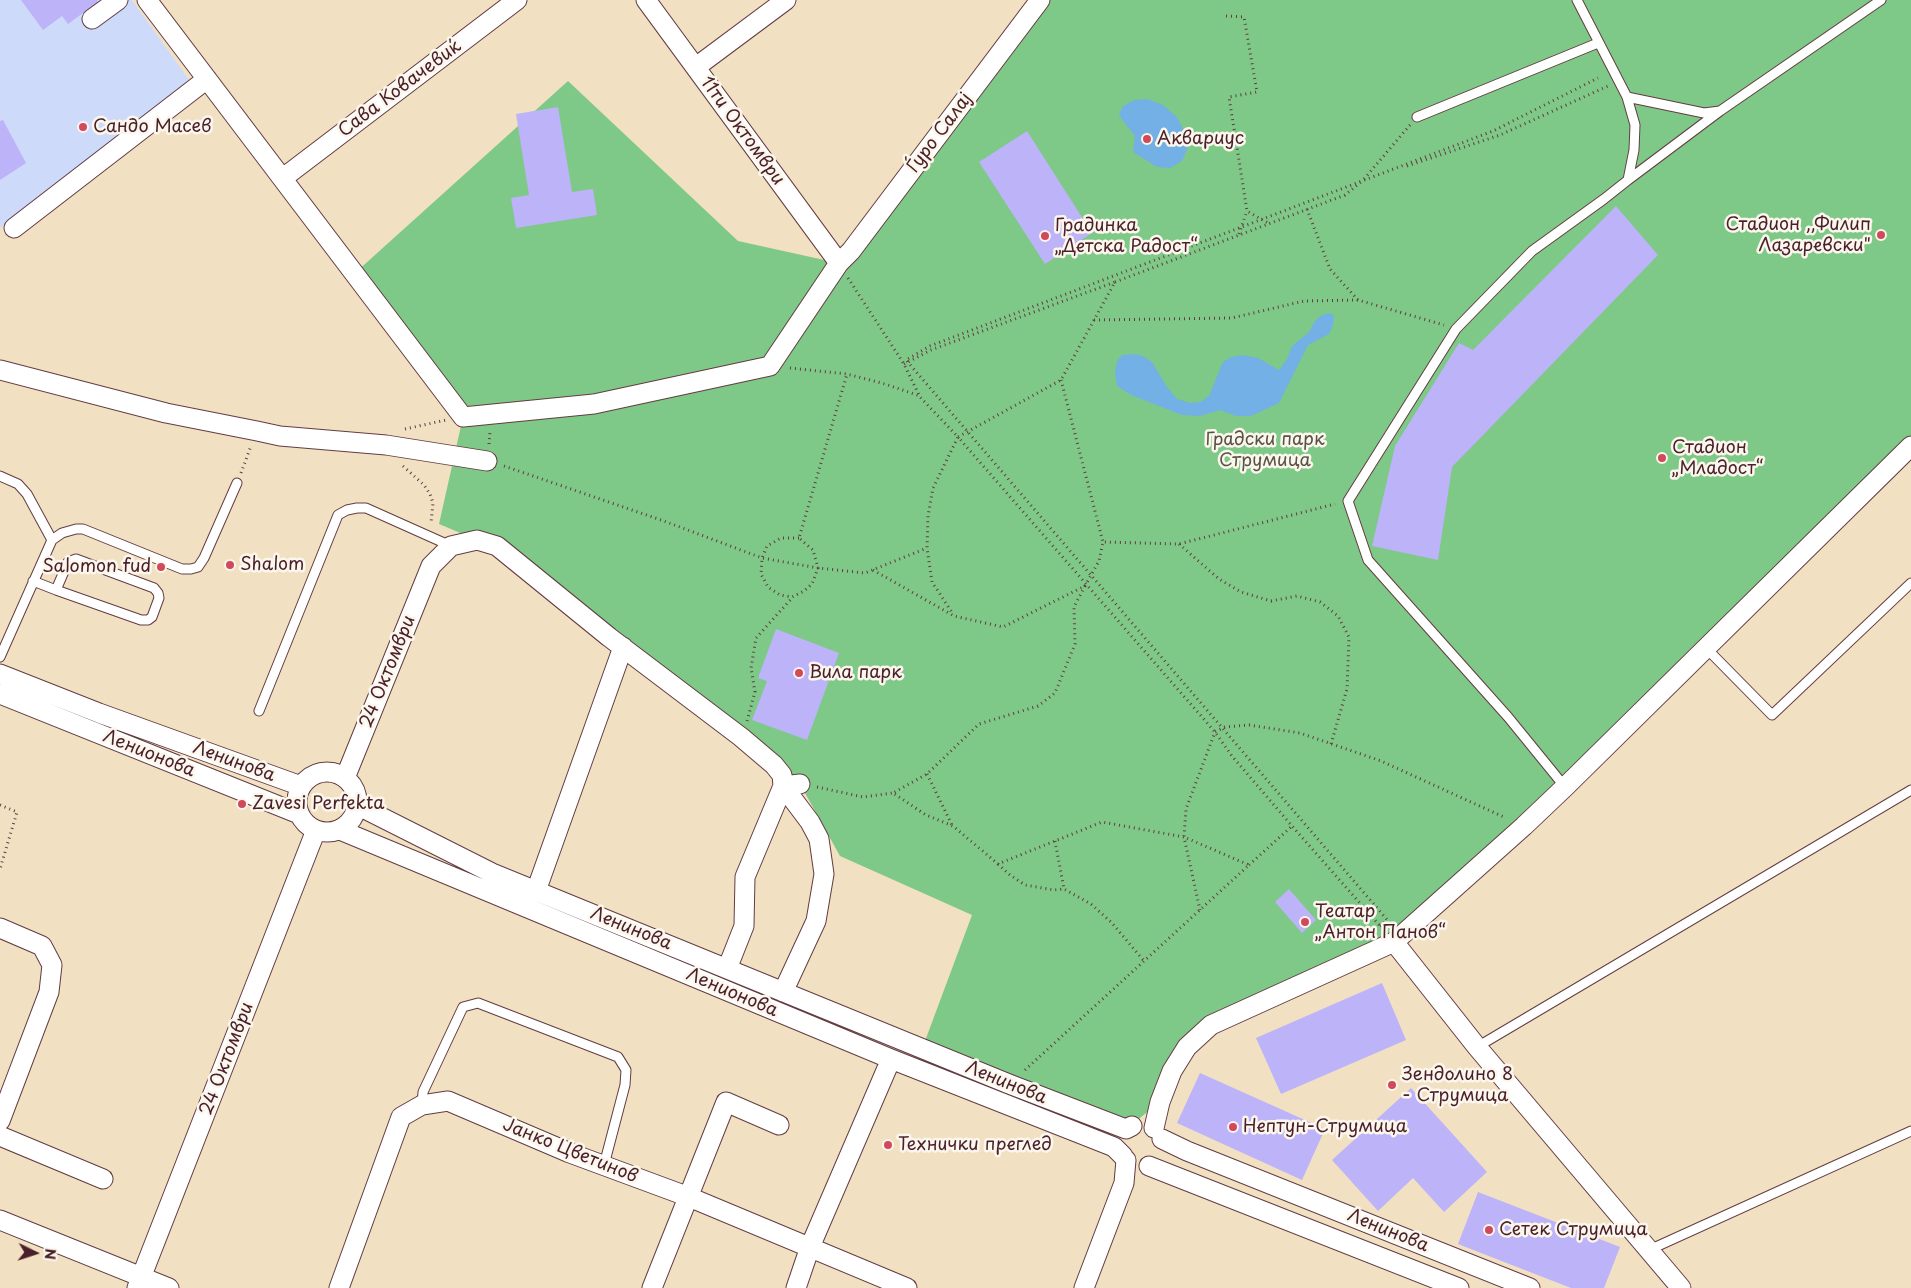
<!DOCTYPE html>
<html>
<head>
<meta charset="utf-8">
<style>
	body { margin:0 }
	#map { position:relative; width:1911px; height:1288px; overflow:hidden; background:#f2e0c2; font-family:"Playpen Sans",sans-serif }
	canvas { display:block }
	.north { position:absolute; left:10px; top:1228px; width:50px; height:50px; -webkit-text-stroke:4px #fbf7ec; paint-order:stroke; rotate:94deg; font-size:14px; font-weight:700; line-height:20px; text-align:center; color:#4a1f2b }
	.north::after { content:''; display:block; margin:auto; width:18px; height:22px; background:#4a1f2b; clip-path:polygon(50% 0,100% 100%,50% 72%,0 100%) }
</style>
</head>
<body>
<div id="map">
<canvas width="1911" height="1288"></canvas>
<div class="north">N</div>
</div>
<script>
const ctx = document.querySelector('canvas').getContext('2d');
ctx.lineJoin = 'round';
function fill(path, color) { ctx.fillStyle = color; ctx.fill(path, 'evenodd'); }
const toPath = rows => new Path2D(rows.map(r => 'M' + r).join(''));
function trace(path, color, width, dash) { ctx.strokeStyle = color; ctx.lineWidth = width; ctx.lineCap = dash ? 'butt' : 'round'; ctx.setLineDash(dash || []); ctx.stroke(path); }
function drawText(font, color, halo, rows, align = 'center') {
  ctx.font = font + ' "Playpen Sans",sans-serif'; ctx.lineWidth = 5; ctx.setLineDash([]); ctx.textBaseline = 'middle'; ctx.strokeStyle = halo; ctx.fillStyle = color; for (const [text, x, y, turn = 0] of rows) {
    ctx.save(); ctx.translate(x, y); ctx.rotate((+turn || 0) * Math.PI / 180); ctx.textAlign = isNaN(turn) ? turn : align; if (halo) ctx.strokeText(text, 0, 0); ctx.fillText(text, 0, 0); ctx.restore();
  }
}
fill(toPath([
	[0,0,132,0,190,81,0,228]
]), '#cedafa');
fill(toPath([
	[1040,0,1911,0,1911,446,1394,942,1211,1025,1160,1102,1126,1129,922,1049,972,915,840,856,800,784,477,540,439,524,463,417,355,273,568,81,738,241,838,263]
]), '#7ec987');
fill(toPath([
	[1147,99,1163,105,1177,117,1186,135,1188,147,1182,161,1170,168,1157,167,1133,152,1135,136,1123,121,1119,114,1123,106,1135,100],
	[1330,313,1334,316,1333,325,1329,334,1308,345,1279,403,1251,416,1236,416,1220,410,1200,416,1182,415,1131,395,1117,386,1115,372,1117,361,1122,355,1135,354,1143,356,1152,362,1167,387,1177,399,1190,403,1200,402,1209,396,1223,362,1231,357,1243,355,1258,358,1279,370,1287,359,1292,346,1309,332,1315,321,1322,315]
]), '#73b0e5');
fill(toPath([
	[21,0,97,0,98,2,68,24,62,16,43,30],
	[558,107,572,192,593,189,597,215,516,228,511,198,529,195,516,114],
	[3,120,26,163,0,180,0,121],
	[1027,131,1092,233,1045,264,979,162],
	[1616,206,1658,255,1452,467,1438,560,1372,546,1395,446,1459,343,1473,350],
	[776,629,839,653,807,740,752,720,767,681,758,678],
	[1289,889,1316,920,1302,933,1275,902],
	[1382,983,1406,1040,1281,1094,1256,1038],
	[1200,1073,1325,1129,1302,1180,1177,1123],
	[1411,1088,1487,1172,1444,1212,1413,1178,1378,1211,1332,1160],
	[1478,1192,1620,1247,1604,1288,1571,1288,1458,1244]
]), '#bcb3f8');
const lane = toPath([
	[1627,97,1704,113,1720,111,1881,0],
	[1417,117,1598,43],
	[1628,180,1720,111],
	[0,476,18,484,27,494,52,540],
	[33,581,56,590,141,620,148,620,152,617,159,598,158,593,154,588,76,559,68,562,56,590],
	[1706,648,1772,715,1911,583],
	[0,657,52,540,62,533,76,529,83,529,182,569,191,569,198,567,204,558,237,483],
	[259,711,338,515,347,510,357,508,366,508,451,546],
	[1565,787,1508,717,1368,560,1348,501,1456,329,1532,251,1604,199,1628,180,1634,150,1635,125,1627,97,1577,0],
	[1477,1047,1911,790],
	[422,1105,423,1092,463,1007,478,1003,618,1057,626,1070,625,1085,604,1165],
	[1649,1250,1911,1131]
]);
const street = toPath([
	[147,0,463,417,594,404,770,366,839,263,851,251,1040,0],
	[646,0,839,263],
	[92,19,118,0],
	[696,67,786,0],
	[283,178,517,0],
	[14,228,207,79],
	[0,370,166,413,257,431,280,436,386,445,487,461],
	[0,674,99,713,301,786],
	[0,694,299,814],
	'297 802a30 30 0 1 1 60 0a30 30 0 1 1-60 0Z',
	[345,778,431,566,451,546,477,540,497,546,609,637,741,737,774,765,782,775,783,786,745,877,744,926,727,969],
	[357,805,492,873,1009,1084,1126,1129,1132,1126],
	[340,830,891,1059,1114,1147,1123,1156],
	[536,891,623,647],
	[0,928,42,946,52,965,49,992,0,1121],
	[1394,942,1477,1047,1681,1288],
	[783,992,816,921,824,874,819,839,810,822,783,786,800,784],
	[1154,1128,1160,1102,1172,1071,1187,1047,1211,1025,1394,942,1524,826,1565,787,1911,446],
	[0,1136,103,1179],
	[1162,1139,1187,1151,1530,1288],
	[1149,1166,1459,1288],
	[0,1220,169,1288],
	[137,1288,316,830],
	[339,1288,401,1117,422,1105,448,1101,570,1153,689,1197,907,1288],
	[652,1288,726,1102,779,1125],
	[796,1288,810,1247,891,1059],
	[1084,1288,1124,1183,1126,1160]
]);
trace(lane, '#633c42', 11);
trace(street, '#633c42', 21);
trace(toPath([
	[1226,16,1244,17,1257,92,1229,97,1247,211,1268,223],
	[1407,166,1500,135,1608,86],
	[1364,179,1410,125],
	[1307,209,1330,269,1358,300,1444,325],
	[1239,234,1247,211],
	[848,278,904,364,920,397,958,437,933,488,928,516,927,548,932,582,953,614],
	[1115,282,1345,195,1361,182],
	[1094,320,1232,318,1304,301,1358,300],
	[904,364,931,350,1115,282,1061,380,958,437,1215,732,1232,756,1292,826,1380,926],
	[790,368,847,374,885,384,920,396],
	[1061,380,1103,542],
	[405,429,446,420],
	[489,444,490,431],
	[403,466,424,485,430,494,433,503,431,523],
	[504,466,664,521,762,558,818,568,865,573,927,548],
	[241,473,251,446],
	[799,538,781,538,767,546,762,558,761,574,768,587,780,595,792,597,804,591,812,584,818,568,813,550,799,538,847,374],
	[1179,544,1219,579,1241,592,1271,601,1297,596,1320,602,1338,616,1349,637,1347,689,1331,744],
	[873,570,954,616,1003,627,1085,586,1099,561,1103,542,1179,544,1335,504],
	[1085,586,1074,607,1075,644,1055,693,1038,706,979,724,927,774,893,793,926,815,953,826,998,864,1102,822,1184,837,1200,910],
	[747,721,755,692,751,668,756,638,792,598],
	[311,773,326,769,329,770],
	[927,774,952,825],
	[817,787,863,797,893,793],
	[0,805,17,812,0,869],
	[1055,841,1064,889,1091,904,1112,923,1144,961],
	[998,864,1010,875,1025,885,1054,890,1064,889],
	[1249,865,1292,826],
	[1390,923,906,360,930,346,1493,131,1598,78],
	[1376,929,1388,920],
	[1025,1070,1249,865,1184,837,1186,809,1215,732,1225,727,1249,725,1300,733,1381,761,1506,818]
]), '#633c42', 3, [1, 4]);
trace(lane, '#fff', 9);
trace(street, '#fff', 19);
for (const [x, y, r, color] of [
	[83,127,5,"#d1495b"],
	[1147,139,5,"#d1495b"],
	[1881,235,5,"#d1495b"],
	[1045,236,5,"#d1495b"],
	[1662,458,5,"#d1495b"],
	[230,565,5,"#d1495b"],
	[161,567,5,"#d1495b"],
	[799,673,5,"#d1495b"],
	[242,804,5,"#d1495b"],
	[1305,922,5,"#d1495b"],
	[1392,1085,5,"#d1495b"],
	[1233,1127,5,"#d1495b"],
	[888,1145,5,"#d1495b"],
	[1489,1230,5,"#d1495b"]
]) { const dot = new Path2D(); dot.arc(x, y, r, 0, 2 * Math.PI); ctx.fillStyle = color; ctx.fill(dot); trace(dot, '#fbf7ec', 2); }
drawText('18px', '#4a1f2b', '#fbf7ec', [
	["Сава Ковачевиќ",400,89,-37],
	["11ти Октомври",742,131,54],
	["Ѓуро Салај",940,133,-53],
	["24 Октомври",388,672,-68],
	["Ленионова",149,754,22],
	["Ленинова",234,762,20],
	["Ленинова",631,929,22],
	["Ленионова",732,993,23],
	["24 Октомври",227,1059,-69],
	["Ленинова",1006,1083,22],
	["Јанко Цветинов",570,1151,22],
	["Ленинова",1388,1231,22]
]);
drawText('18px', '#4a1f2b', '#fbf7ec', [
	["Сандо Масев",93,127],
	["Аквариус",1157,139],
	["Стадион ,,Филип",1871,225,"right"],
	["Лазаревски\"",1871,246,"right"],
	["Градинка",1055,226],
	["„Детска Радост“",1055,247],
	["Стадион",1672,448],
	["„Младост“",1672,469],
	["Shalom",240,565],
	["Salomon fud",151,567,"right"],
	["Вила парк",809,673],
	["Zavesi Perfekta",252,804],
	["Театар",1315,912],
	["„Антон Панов“",1315,933],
	["Зендолино 8",1402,1075],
	["- Струмица",1402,1096],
	["Нептун-Струмица",1243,1127],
	["Технички преглед",898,1145],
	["Сетек Струмица",1499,1230]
], 'left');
drawText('18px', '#5a5247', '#fbf7ec', [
	["Градски парк",1265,440],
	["Струмица",1265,461]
]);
</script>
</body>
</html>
